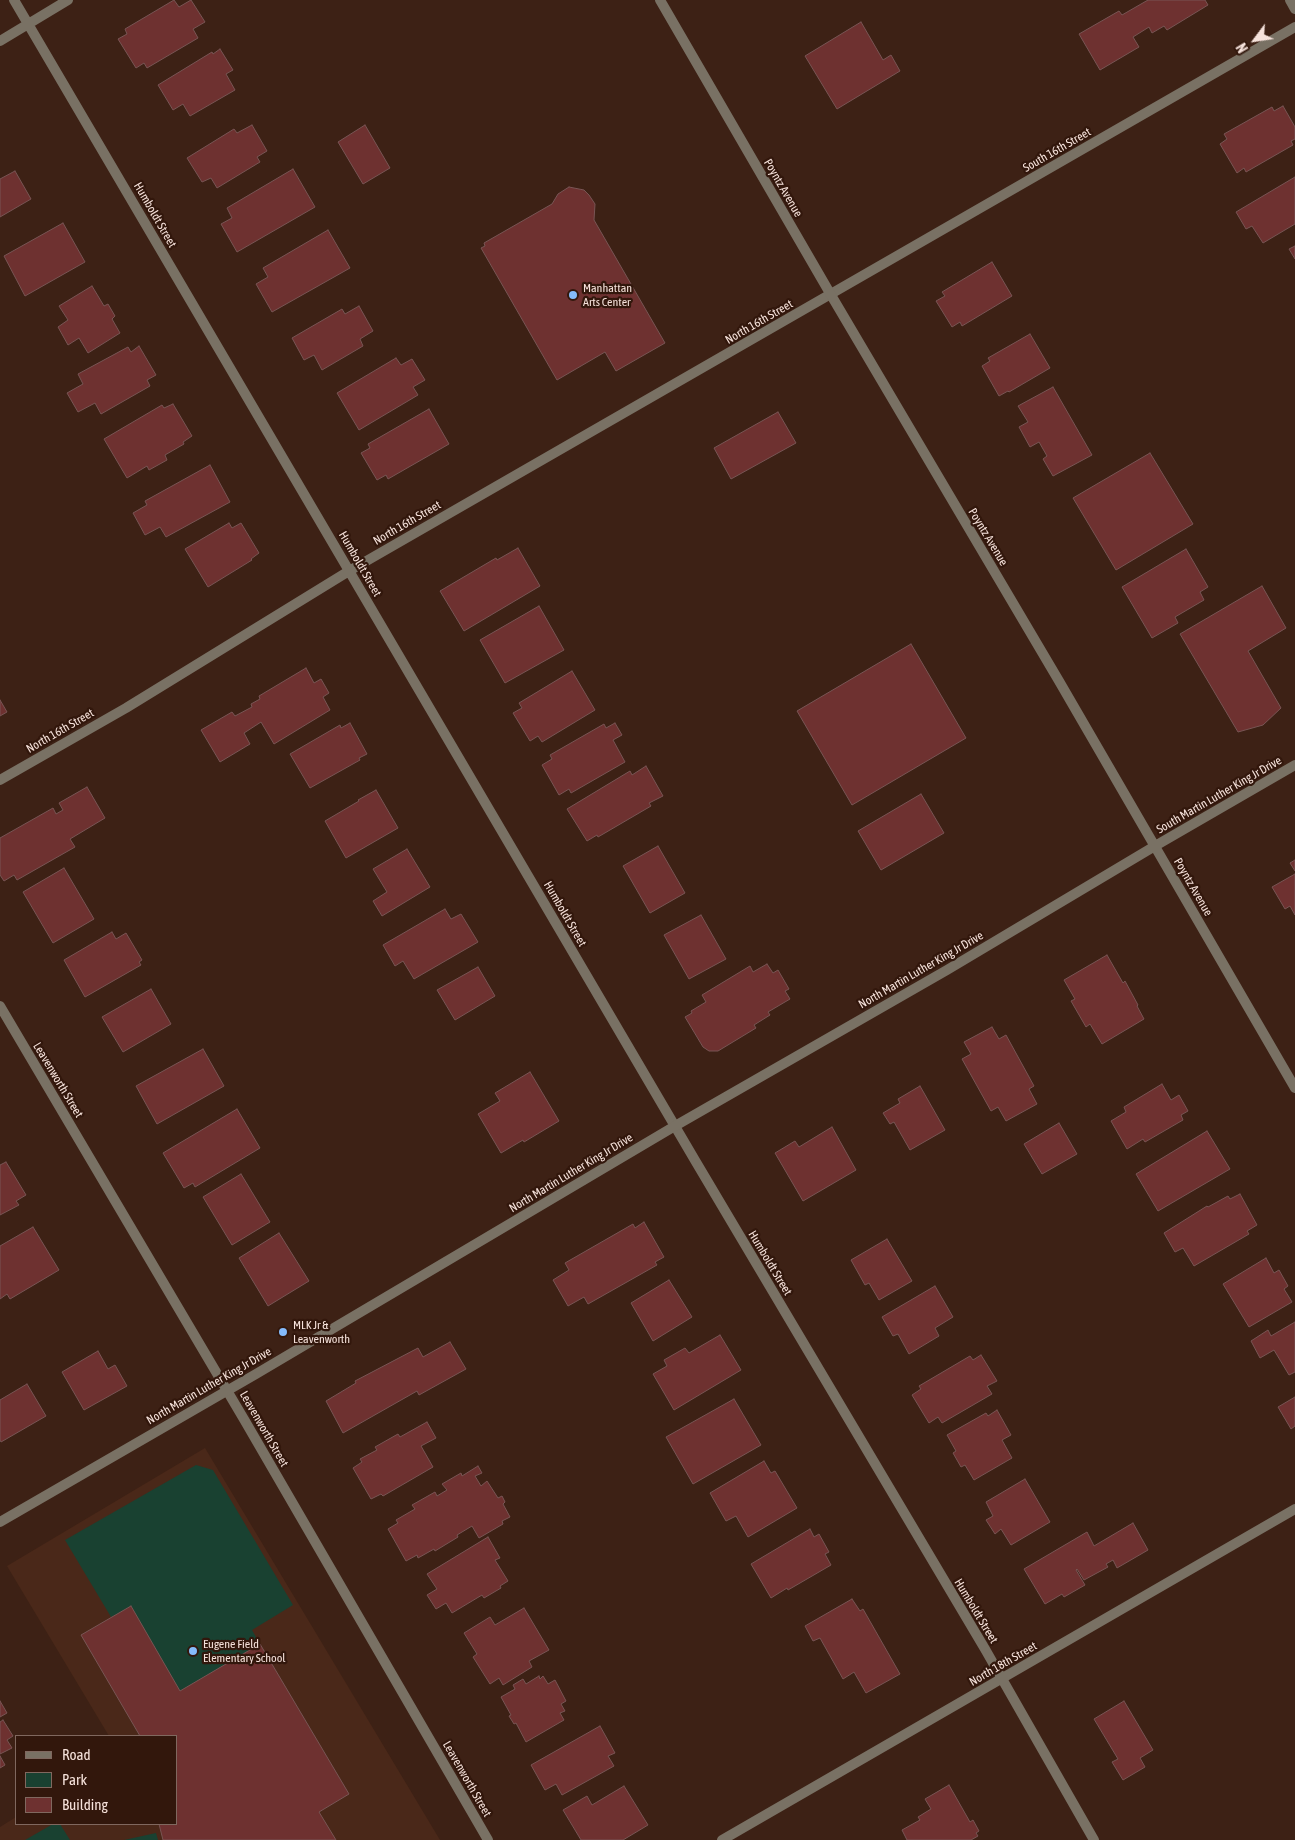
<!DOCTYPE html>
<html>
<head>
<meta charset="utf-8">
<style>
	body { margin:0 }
	#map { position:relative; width:1295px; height:1840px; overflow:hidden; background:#3d2115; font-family:"Asap Condensed",sans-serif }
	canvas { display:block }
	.legend { position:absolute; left:15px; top:1735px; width:162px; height:90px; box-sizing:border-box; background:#32170c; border:1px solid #80685f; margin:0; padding:6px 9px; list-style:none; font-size:15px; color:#f6e2db }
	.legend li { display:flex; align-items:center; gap:10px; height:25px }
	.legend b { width:25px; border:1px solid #80685f }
	.north { position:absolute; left:1230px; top:15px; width:50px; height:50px; -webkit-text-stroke:4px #32170c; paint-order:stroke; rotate:239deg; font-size:14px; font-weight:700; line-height:20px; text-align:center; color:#f6e2db }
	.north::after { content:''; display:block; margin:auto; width:18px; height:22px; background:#f6e2db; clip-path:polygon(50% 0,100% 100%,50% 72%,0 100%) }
</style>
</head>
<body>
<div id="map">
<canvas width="1295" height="1840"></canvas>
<ul class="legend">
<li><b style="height:6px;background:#797164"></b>Road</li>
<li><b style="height:14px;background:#194131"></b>Park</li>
<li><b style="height:14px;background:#6e3130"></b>Building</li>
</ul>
<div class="north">N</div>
</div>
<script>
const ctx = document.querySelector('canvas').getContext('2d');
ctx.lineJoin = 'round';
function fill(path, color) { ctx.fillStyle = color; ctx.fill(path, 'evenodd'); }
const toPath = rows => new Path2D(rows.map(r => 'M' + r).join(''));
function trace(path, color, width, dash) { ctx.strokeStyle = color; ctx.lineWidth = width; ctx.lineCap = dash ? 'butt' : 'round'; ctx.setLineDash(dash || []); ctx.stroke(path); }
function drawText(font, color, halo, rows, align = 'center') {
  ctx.font = font + ' "Asap Condensed",sans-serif'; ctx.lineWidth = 4.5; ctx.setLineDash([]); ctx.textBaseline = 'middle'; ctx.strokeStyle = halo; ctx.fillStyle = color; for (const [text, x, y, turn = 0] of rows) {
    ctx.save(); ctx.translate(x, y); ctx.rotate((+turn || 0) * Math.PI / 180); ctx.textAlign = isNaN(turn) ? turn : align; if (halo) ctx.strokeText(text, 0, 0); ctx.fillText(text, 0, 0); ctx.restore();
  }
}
fill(toPath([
	[205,1448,440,1840,0,1840,0,1827,16,1817,16,1824,176,1824,176,1736,109,1736,7,1566]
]), '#4a2819');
fill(toPath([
	[196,1465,213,1470,293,1605,252,1630,260,1644,180,1691,131,1607,111,1617,65,1540],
	[53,1824,60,1824,70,1840,25,1840],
	[156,1833,158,1840,124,1840]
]), '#194131');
const building = toPath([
	[174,0,179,7,191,0,205,22,193,29,198,38,147,68,144,63,136,68,118,39,127,34,125,29,174,0],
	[1148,0,1205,0,1208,5,1167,30,1164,26,1152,33,1149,27,1133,37,1139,47,1100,70,1079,34,1119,11,1122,15,1148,0],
	[861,22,883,60,891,55,900,71,837,109,805,56,861,22],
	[220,49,233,70,226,74,235,90,190,116,183,104,173,110,158,85,212,52,213,54,220,49],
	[1283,106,1295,127,1295,139,1291,141,1293,145,1246,172,1244,168,1237,173,1220,144,1227,139,1224,134,1272,107,1274,111,1283,106],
	[252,125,267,151,257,157,260,162,217,188,211,178,202,182,187,158,234,129,237,133,252,125],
	[365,125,390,168,363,184,338,142,365,125],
	[293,169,315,207,237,252,221,224,232,218,227,208,293,169],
	[15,171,31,199,0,217,0,179,15,171],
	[1295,177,1295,224,1263,243,1252,226,1246,229,1236,212,1295,177],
	[569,187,584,190,589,195,595,204,594,220,665,343,616,371,605,352,557,380,481,248,485,246,484,243,552,204,558,194,569,187],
	[63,223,85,262,25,296,4,256,63,223],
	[328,230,350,268,272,312,256,284,268,277,263,268,328,230],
	[1295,246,1295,259,1289,249,1295,246],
	[992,262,1012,296,962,326,960,322,952,327,936,301,945,296,942,292,992,262],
	[92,286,104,306,108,304,115,316,112,319,120,333,88,353,79,338,68,345,58,327,68,320,59,306,92,286],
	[359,306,373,331,360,339,363,346,322,370,314,355,304,360,292,338,342,309,345,314,359,306],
	[1030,334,1050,368,1009,392,1008,391,999,396,982,366,990,361,988,358,1030,334],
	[139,346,156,375,147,380,150,386,101,414,95,403,78,412,67,393,83,384,78,374,128,347,131,352,139,346],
	[396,358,401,365,412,359,425,380,413,387,418,395,359,430,337,393,396,358],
	[1053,387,1092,455,1053,476,1043,459,1047,456,1039,442,1030,447,1019,427,1028,422,1018,406,1053,387],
	[173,404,192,436,183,442,184,444,165,455,167,460,149,470,147,466,127,478,104,439,162,405,164,408,173,404],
	[429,409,449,444,388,479,386,475,377,480,361,453,370,448,368,444,429,409],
	[778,412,796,443,731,479,714,448,778,412],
	[1150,453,1193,524,1116,570,1073,498,1150,453],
	[210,465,230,502,166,537,160,527,145,535,133,513,147,505,145,501,210,465],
	[229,523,232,528,241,523,259,553,251,559,252,560,208,587,185,549,229,523],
	[518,548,540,586,464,631,440,591,496,558,497,560,518,548],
	[1186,549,1208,587,1200,592,1204,600,1175,617,1178,623,1152,638,1122,587,1186,549],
	[1262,586,1286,628,1248,651,1281,708,1263,725,1238,732,1180,634,1262,586],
	[539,606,564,650,505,683,480,640,539,606],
	[911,644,966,738,852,805,797,711,911,644],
	[306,668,314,683,321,679,329,693,323,697,330,710,274,744,261,722,244,733,250,744,220,762,201,730,232,712,235,716,252,707,251,704,260,699,259,696,306,668],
	[572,671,595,710,542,742,538,736,530,741,513,713,522,708,519,703,572,671],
	[0,700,7,712,0,716,0,700],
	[350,723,367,754,359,758,360,760,310,788,290,754,340,725,341,728,350,723],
	[615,723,622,735,613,740,625,762,571,793,569,789,559,795,542,765,552,759,550,755,604,724,606,728,615,723],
	[646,766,663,796,649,803,651,806,598,837,597,835,587,841,567,809,630,771,632,775,646,766],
	[87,787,105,818,70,839,75,847,17,880,14,875,4,881,0,875,0,838,53,808,56,814,63,810,59,803,87,787],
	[376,790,398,828,346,858,325,821,359,801,358,800,376,790],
	[921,794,944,833,881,870,858,831,921,794],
	[658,846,685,893,650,913,623,866,658,846],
	[407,849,430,887,382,916,373,901,387,892,373,869,407,849],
	[1295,860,1295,871,1290,863,1295,860],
	[64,868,94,919,53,943,23,892,64,868],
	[1295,874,1295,915,1290,906,1285,909,1272,887,1295,874],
	[445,909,451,919,461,914,478,942,414,979,403,961,395,966,383,945,445,909],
	[701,915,726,959,689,979,664,935,701,915],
	[112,932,116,939,126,933,142,960,139,962,141,965,85,997,64,960,112,932],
	[1107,955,1123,983,1125,981,1138,1005,1137,1006,1144,1019,1102,1044,1090,1024,1086,1027,1071,1001,1075,999,1064,980,1107,955],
	[767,964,773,973,778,970,789,989,785,991,790,999,768,1012,770,1015,754,1025,756,1028,718,1051,709,1051,703,1047,685,1017,692,1013,691,1011,706,1002,702,995,750,966,753,972,767,964],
	[478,967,495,996,455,1020,437,990,478,967],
	[151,989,171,1024,123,1052,102,1017,151,989],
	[992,1027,999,1039,1006,1035,1034,1086,1029,1089,1037,1104,1006,1121,998,1107,991,1111,962,1059,971,1054,964,1042,992,1027],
	[203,1049,224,1086,157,1124,136,1086,203,1049],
	[530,1072,559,1121,524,1142,523,1140,501,1153,478,1114,500,1101,495,1093,530,1072],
	[1162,1084,1171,1100,1179,1095,1188,1111,1181,1115,1183,1120,1145,1142,1143,1139,1127,1149,1111,1121,1126,1112,1124,1107,1162,1084],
	[920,1086,945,1130,910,1150,894,1122,890,1124,883,1113,900,1103,898,1099,920,1086],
	[237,1109,260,1148,195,1187,193,1183,184,1188,163,1153,237,1109],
	[1059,1123,1077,1154,1042,1174,1024,1144,1059,1123],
	[832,1127,856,1170,803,1201,775,1153,795,1141,799,1147,832,1127],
	[1207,1131,1230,1169,1158,1211,1136,1174,1207,1131],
	[6,1162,26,1195,16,1201,19,1205,0,1215,0,1165,6,1162],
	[241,1174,270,1222,232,1245,203,1197,241,1174],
	[1240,1194,1257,1225,1247,1231,1249,1234,1194,1266,1183,1248,1175,1252,1164,1233,1207,1206,1208,1207,1228,1196,1230,1199,1240,1194],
	[644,1222,664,1257,655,1262,657,1265,588,1304,584,1297,568,1306,553,1280,569,1270,565,1263,633,1224,635,1228,644,1222],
	[33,1227,59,1270,10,1299,7,1294,0,1299,0,1246,33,1227],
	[279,1233,309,1281,268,1306,239,1258,279,1233],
	[887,1239,912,1281,879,1300,869,1283,865,1285,851,1260,887,1239],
	[1266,1258,1274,1273,1279,1270,1288,1286,1284,1289,1292,1302,1249,1327,1223,1284,1266,1258],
	[669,1280,692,1317,653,1341,631,1303,669,1280],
	[935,1286,953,1317,935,1328,939,1336,909,1354,898,1334,893,1336,882,1317,935,1286],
	[1295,1322,1295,1372,1289,1375,1274,1350,1260,1358,1251,1341,1268,1330,1271,1336,1295,1322],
	[720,1335,741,1370,674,1410,653,1374,667,1366,664,1360,685,1348,689,1353,720,1335],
	[450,1342,466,1369,419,1395,417,1391,343,1433,326,1401,356,1383,355,1381,418,1348,423,1357,450,1342],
	[98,1351,108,1369,115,1365,127,1386,84,1410,62,1372,98,1351],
	[981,1355,997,1381,987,1386,992,1394,942,1423,938,1417,929,1423,912,1395,921,1389,919,1386,970,1356,973,1360,981,1355],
	[27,1384,46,1416,1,1442,0,1440,0,1400,27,1384],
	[1295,1397,1295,1426,1291,1429,1278,1407,1295,1397],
	[734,1399,761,1445,693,1484,666,1437,734,1399],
	[997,1410,1011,1435,1002,1440,1012,1458,974,1480,965,1465,961,1467,953,1453,956,1451,947,1435,986,1413,988,1416,997,1410],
	[427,1422,436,1438,421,1446,433,1467,383,1496,381,1494,371,1499,353,1468,362,1462,360,1459,377,1450,375,1447,398,1434,400,1437,427,1422],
	[764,1461,771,1473,775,1471,797,1508,748,1537,736,1516,726,1521,710,1493,764,1461],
	[478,1466,482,1473,475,1476,481,1486,487,1481,498,1498,502,1496,505,1502,503,1504,510,1517,502,1521,503,1524,479,1538,472,1526,457,1535,458,1537,435,1551,434,1549,418,1558,417,1555,406,1561,388,1529,398,1523,396,1520,415,1509,412,1505,435,1492,437,1496,447,1490,442,1484,461,1473,462,1476,478,1466],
	[1025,1479,1050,1522,1011,1545,1001,1529,995,1534,986,1520,993,1516,986,1502,1025,1479],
	[1133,1523,1148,1550,1117,1568,1113,1560,1106,1564,1108,1567,1084,1580,1077,1569,1076,1570,1085,1585,1064,1597,1062,1594,1045,1604,1024,1569,1087,1532,1094,1546,1133,1523],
	[810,1529,814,1537,819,1534,829,1552,825,1554,831,1565,788,1590,787,1588,771,1598,751,1564,810,1529],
	[488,1537,500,1558,495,1560,508,1581,500,1586,501,1588,484,1598,482,1595,452,1613,446,1603,436,1609,427,1595,437,1589,427,1574,488,1537],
	[852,1599,860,1611,863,1609,900,1674,866,1693,854,1672,843,1679,820,1638,813,1641,805,1626,852,1599],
	[131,1606,180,1691,260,1644,349,1794,319,1812,336,1840,163,1840,159,1824,176,1824,176,1736,140,1736,81,1635,131,1606],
	[524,1608,549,1650,529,1661,532,1667,503,1685,499,1678,490,1684,473,1657,477,1654,464,1633,490,1617,495,1625,524,1608],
	[539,1676,540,1679,543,1676,548,1684,555,1680,566,1701,561,1704,565,1711,560,1713,564,1720,526,1742,516,1723,514,1724,509,1716,511,1715,501,1697,515,1689,513,1685,523,1679,526,1684,539,1676],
	[0,1701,7,1713,0,1717,0,1701],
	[1124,1701,1153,1750,1140,1758,1145,1767,1123,1780,1112,1762,1118,1759,1094,1719,1124,1701],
	[3,1720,13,1736,7,1740,12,1748,0,1754,0,1722,3,1720],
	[600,1726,615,1753,608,1756,614,1766,562,1795,556,1784,545,1790,531,1765,600,1726],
	[0,1756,5,1765,0,1768,0,1756],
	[949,1785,970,1822,973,1820,979,1831,976,1833,978,1836,971,1840,907,1840,902,1830,920,1820,918,1817,931,1809,925,1799,949,1785],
	[624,1786,648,1825,623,1840,581,1840,563,1810,587,1796,592,1805,624,1786]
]);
fill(building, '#6e3130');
trace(building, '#785554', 1);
trace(toPath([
	[14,0,696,1162,985,1649,1094,1840],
	[1290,0,1295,9],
	[0,41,68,0],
	[0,780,126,708,349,571,1295,27],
	[0,1006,245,1421,488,1840],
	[722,1840,1295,1509]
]), '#797164', 10);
trace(toPath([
	[660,0,831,295,1059,681,1295,1088],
	[0,1522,256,1374,675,1126,947,970,1155,846,1295,765]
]), '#797164', 10);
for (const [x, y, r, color] of [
	[573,295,5,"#85bbfb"],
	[283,1332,5,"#85bbfb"],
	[193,1651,5,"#85bbfb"]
]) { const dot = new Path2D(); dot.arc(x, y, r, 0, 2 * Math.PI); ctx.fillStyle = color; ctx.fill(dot); trace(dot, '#32170c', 2); }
drawText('12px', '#f6e2db', '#32170c', [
	["South 16th Street",1057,150,-30],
	["Poyntz Avenue",783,188,60],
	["Humboldt Street",155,215,60],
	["North 16th Street",759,322,-30],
	["North 16th Street",407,523,-30],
	["Poyntz Avenue",988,537,59],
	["Humboldt Street",360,564,60],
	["North 16th Street",60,731,-30],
	["South Martin Luther King Jr Drive",1219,795,-30],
	["Poyntz Avenue",1193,887,60],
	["Humboldt Street",565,914,60],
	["North Martin Luther King Jr Drive",921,970,-30],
	["Leavenworth Street",58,1080,59],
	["North Martin Luther King Jr Drive",571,1173,-31],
	["Humboldt Street",770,1263,59],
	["North Martin Luther King Jr Drive",209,1386,-30],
	["Leavenworth Street",264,1429,60],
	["Humboldt Street",976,1611,59],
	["North 18th Street",1003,1664,-30],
	["Leavenworth Street",467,1779,60]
]);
drawText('12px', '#f6e2db', '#32170c', [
	["Manhattan",583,288],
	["Arts Center",583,302],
	["MLK Jr &",293,1325],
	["Leavenworth",293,1339],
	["Eugene Field",203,1644],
	["Elementary School",203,1658]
], 'left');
</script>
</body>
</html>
